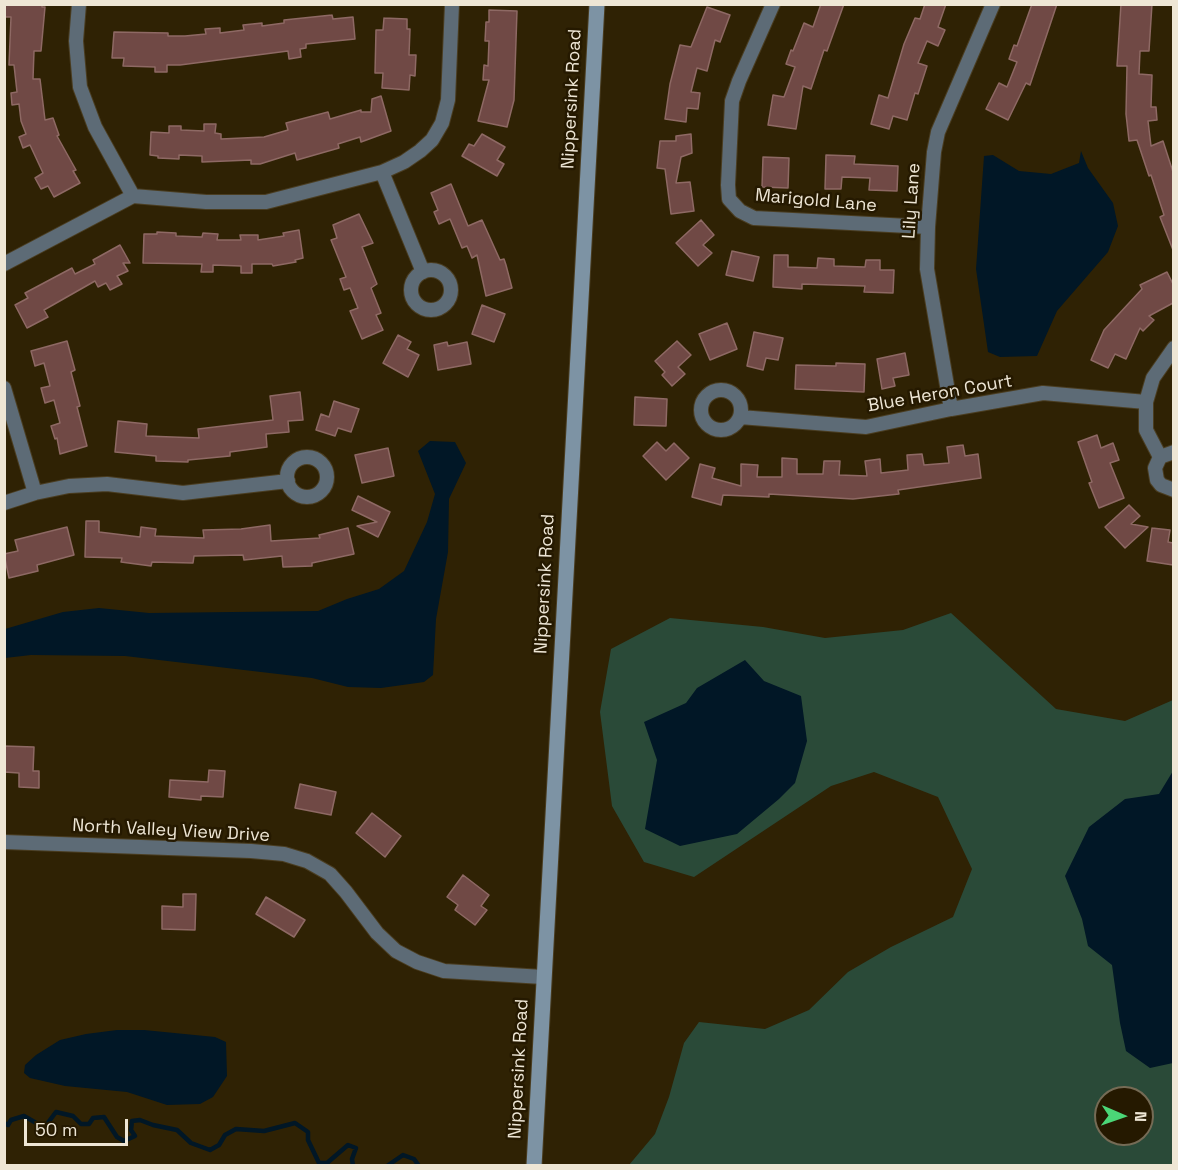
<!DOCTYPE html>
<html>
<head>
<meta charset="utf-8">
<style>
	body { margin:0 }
	#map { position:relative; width:1178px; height:1170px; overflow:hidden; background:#2f2204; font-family:"Space Grotesk",sans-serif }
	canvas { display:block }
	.frame { position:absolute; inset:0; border:6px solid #eee6d5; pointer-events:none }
	.north { position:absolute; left:1094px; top:1086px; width:60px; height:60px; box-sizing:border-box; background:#251900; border:2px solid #756b55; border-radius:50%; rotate:92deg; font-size:16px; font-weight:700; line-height:24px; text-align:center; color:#eee6d5 }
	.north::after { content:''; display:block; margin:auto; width:21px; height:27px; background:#4bd677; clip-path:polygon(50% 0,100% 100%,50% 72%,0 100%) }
	.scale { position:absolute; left:24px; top:1119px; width:104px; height:27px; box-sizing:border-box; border:3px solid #eee6d5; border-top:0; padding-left:8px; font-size:18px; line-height:21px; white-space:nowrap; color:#eee6d5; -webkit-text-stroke:4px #251900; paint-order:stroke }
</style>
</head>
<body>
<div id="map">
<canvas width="1178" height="1170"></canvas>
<div class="frame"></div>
<div class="north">N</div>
<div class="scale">50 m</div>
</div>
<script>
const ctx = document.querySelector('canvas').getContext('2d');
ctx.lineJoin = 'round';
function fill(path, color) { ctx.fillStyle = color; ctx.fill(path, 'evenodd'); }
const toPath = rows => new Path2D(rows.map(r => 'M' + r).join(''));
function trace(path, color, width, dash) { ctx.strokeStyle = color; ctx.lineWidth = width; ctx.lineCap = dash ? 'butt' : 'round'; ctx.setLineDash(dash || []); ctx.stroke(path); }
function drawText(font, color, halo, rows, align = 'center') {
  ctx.font = font + ' "Space Grotesk",sans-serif'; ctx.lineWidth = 5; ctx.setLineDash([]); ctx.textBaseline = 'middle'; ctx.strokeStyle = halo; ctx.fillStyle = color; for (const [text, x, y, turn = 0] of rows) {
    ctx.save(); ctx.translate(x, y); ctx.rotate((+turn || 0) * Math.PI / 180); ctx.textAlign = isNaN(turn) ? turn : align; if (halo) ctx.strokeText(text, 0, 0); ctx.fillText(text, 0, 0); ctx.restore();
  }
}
fill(toPath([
	[951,613,1056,709,1125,721,1173,700,1173,1165,629,1165,655,1134,669,1097,684,1043,699,1022,765,1029,809,1010,848,972,891,947,953,917,972,869,938,797,874,772,831,786,694,877,644,862,612,806,600,712,611,649,670,618,763,627,825,638,903,630],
	[1106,1098,1142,1098,1142,1134,1106,1134]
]), '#2a4a38');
fill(toPath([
	[1081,151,1088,168,1113,203,1118,226,1108,252,1057,311,1037,356,1000,357,988,352,976,269,984,156,993,155,1019,171,1051,174,1079,163],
	[430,441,455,442,466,463,449,499,448,552,436,619,433,675,424,682,381,688,348,687,312,678,125,656,31,655,5,658,5,629,63,612,99,608,149,613,318,611,347,599,379,589,404,571,427,522,435,494,418,451],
	[745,660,764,681,801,696,807,741,795,783,779,799,737,834,680,846,645,829,657,760,644,722,686,703,697,688],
	[1173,771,1173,1063,1150,1068,1126,1051,1120,1023,1112,965,1088,946,1082,919,1065,876,1089,827,1125,799,1159,794],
	[117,1030,144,1030,215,1037,226,1042,227,1076,213,1097,200,1104,167,1105,127,1092,65,1086,30,1078,24,1073,25,1065,36,1055,60,1040,86,1034]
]), '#011726');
trace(toPath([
	[4,1123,8,1125,11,1120,24,1116,38,1124,47,1124,56,1112,73,1116,81,1124,89,1124,93,1118,104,1117,117,1137,124,1141,135,1136,131,1130,132,1121,140,1120,153,1125,177,1130,191,1143,210,1150,219,1145,225,1135,236,1129,264,1131,295,1123,308,1132,308,1140,319,1163,327,1163,348,1145,356,1148,352,1159,353,1166],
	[387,1166,403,1155,414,1159,419,1166]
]), '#011726', 4.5);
const building = toPath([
	[42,4,42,7,45,7,41,51,34,51,33,79,40,79,45,120,53,118,59,135,57,136,76,170,73,171,80,183,54,197,48,186,41,189,35,178,43,173,30,145,23,148,19,137,26,134,21,121,19,104,12,105,11,93,17,92,14,65,9,65,11,17,4,17,5,5,42,4],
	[821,4,844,4,827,51,824,50,811,89,803,86,796,129,768,125,773,95,784,97,795,67,786,64,791,50,793,51,804,23,813,27,821,4],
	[925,4,946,4,938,27,945,30,938,46,927,41,918,63,927,66,918,94,915,93,907,120,893,116,889,129,871,124,879,95,888,98,904,44,915,18,920,19,925,4],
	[1032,4,1057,4,1030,85,1026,83,1008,120,986,109,999,83,1007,87,1017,62,1009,59,1014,45,1017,46,1032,4],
	[1121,4,1152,4,1149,51,1140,51,1139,74,1152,75,1151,107,1156,107,1157,120,1148,121,1151,146,1163,141,1173,172,1173,250,1160,217,1164,215,1151,175,1149,176,1137,140,1129,141,1126,114,1127,66,1117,66,1121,4],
	[707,7,730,15,720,42,715,40,707,71,697,68,691,92,700,93,698,109,687,108,686,122,665,119,670,84,680,45,691,47,707,7],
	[489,10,517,11,514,100,507,127,478,121,489,80,483,80,484,65,488,66,489,41,485,41,486,22,489,22,489,10],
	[332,15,333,19,353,17,355,39,306,44,306,48,300,49,301,57,289,59,288,51,180,65,167,65,167,72,155,72,155,67,123,66,124,58,112,58,114,32,168,33,168,36,185,36,206,34,205,29,220,28,220,33,244,30,243,25,262,23,262,26,284,23,284,20,332,15],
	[384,18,407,19,407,29,410,29,409,55,416,55,415,76,410,75,409,90,382,88,383,73,375,73,376,30,383,30,384,18],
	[381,96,391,131,361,142,360,137,338,144,339,148,297,160,295,153,260,164,251,164,251,160,202,162,202,156,179,155,179,159,158,158,158,156,150,155,151,132,169,133,169,126,181,126,181,130,204,131,204,124,216,124,215,133,221,134,221,139,264,137,288,130,286,123,328,112,330,119,361,110,361,112,371,112,372,99,381,96],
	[482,134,505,147,497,160,504,164,497,176,462,156,469,144,474,146,482,134],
	[691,134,692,153,681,157,676,183,690,182,694,211,671,214,665,169,657,168,660,141,676,141,676,136,691,134],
	[826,155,855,156,854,164,898,166,897,191,869,190,870,178,842,177,841,189,825,189,826,155],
	[763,157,789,158,788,188,762,187,763,157],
	[451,184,468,226,482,220,500,260,504,259,506,265,512,288,486,296,477,255,472,258,467,246,462,248,450,219,439,224,434,212,438,210,431,193,451,184],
	[359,214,373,243,362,247,377,284,371,288,381,313,376,315,383,330,362,339,350,311,358,308,350,288,344,290,340,279,346,277,331,240,337,238,333,225,359,214],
	[701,220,714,235,703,245,712,253,698,266,676,243,701,220],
	[299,230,303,258,295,260,296,262,273,266,272,264,252,264,252,273,241,273,241,266,213,265,213,272,201,272,202,264,143,263,144,234,157,234,157,232,176,233,176,236,202,237,203,233,218,234,217,240,241,240,240,235,258,235,258,240,284,236,283,233,299,230],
	[120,245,130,263,123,263,128,271,117,276,122,284,110,290,106,283,98,287,95,281,44,310,48,317,27,328,15,305,28,298,25,293,72,268,75,274,95,264,93,260,120,245],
	[732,251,759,257,753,281,726,275,732,251],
	[774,255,788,255,788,267,817,268,818,258,834,259,834,266,865,267,866,260,880,260,880,270,894,270,893,293,864,292,865,286,802,284,802,289,773,287,774,255],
	[1167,272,1173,284,1173,303,1149,316,1154,320,1143,331,1140,328,1126,359,1115,354,1108,368,1091,360,1104,330,1142,289,1140,285,1167,272],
	[482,305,505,314,494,342,472,334,482,305],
	[727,323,737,349,710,360,699,334,727,323],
	[754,332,783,338,778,360,766,358,763,370,747,366,754,332],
	[398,335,411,342,407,349,419,355,408,377,383,363,398,335],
	[67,341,75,370,71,372,80,406,77,407,87,446,60,454,57,438,55,439,51,426,60,423,54,400,45,403,41,388,50,386,44,363,35,366,31,351,67,341],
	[677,341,691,355,678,367,685,374,672,386,662,375,665,372,655,361,677,341],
	[447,342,448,346,467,342,471,364,438,370,434,345,447,342],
	[905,353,909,375,893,378,895,386,882,389,877,359,905,353],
	[836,363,865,364,864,392,795,389,796,365,836,366,836,363],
	[300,392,303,420,288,421,289,432,266,434,267,447,230,452,230,456,188,460,188,462,156,461,156,456,115,452,118,421,147,424,146,436,199,438,198,429,273,420,270,396,300,392],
	[635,397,667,399,666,426,634,425,635,397],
	[334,401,359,409,351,432,338,428,335,436,316,430,321,414,329,417,334,401],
	[1097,435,1101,448,1113,443,1119,460,1110,463,1124,498,1099,508,1089,483,1092,482,1078,442,1097,435],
	[657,442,666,451,674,443,689,458,666,480,643,456,657,442],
	[963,445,965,456,978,454,981,478,898,490,899,494,853,499,769,494,769,497,723,495,721,505,692,497,700,464,715,468,712,478,741,486,741,464,758,465,757,477,782,477,782,458,797,459,797,474,823,474,824,461,840,461,839,475,867,476,865,461,880,459,881,473,908,470,907,455,922,454,924,465,949,463,947,447,963,445],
	[388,448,394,476,362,483,355,455,388,448],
	[358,496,390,512,378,537,357,526,377,522,352,510,358,496],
	[1129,505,1140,516,1131,524,1148,527,1125,548,1105,527,1129,505],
	[86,521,99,521,99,532,140,537,141,527,156,529,155,536,204,538,203,530,241,529,270,525,271,541,320,538,319,535,348,528,354,554,312,563,312,566,283,567,282,556,244,560,243,555,194,556,193,563,152,562,151,566,121,562,122,558,85,557,86,521],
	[67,527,74,555,37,565,38,571,9,578,4,554,18,551,15,540,67,527],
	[1152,528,1170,530,1168,542,1173,543,1173,565,1147,561,1152,528],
	[4,746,34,747,33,771,39,771,39,788,19,787,19,773,4,772,4,746],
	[209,770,225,771,223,797,201,796,201,800,169,797,170,780,208,782,209,770],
	[300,784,336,792,331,815,295,808,300,784],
	[372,813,401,836,385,857,356,833,372,813],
	[463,875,489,895,481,906,487,910,475,925,455,910,458,905,447,897,463,875],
	[183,894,196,894,195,930,162,929,162,906,183,907,183,894],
	[266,897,305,920,294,937,256,914,266,897]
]);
fill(building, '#704945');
trace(building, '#8e6964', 1.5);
const street = toPath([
	[79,4,76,41,80,87,95,127,133,196],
	[773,4,739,81,732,101,728,185,729,199,740,211,754,218,928,227],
	[382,172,423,272],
	[4,264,133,196,206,202,266,202,382,172,404,162,420,151,432,140,442,123,448,100,452,4],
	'411 290a20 20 0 1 1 40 0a20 20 0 1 1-40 0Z',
	[4,388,35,493],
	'701 410a20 20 0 1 1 40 0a20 20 0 1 1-40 0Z',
	[951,409,927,269,928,227,934,152,938,132,993,4],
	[740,417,866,427,951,409,1043,393,1146,402],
	[1174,452,1160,457,1155,468,1157,480,1161,485,1174,490],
	[1160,457,1146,430,1146,402,1153,378,1174,348],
	'287 477a20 20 0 1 1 40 0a20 20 0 1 1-40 0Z',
	[4,503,35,493,69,486,107,484,183,493,288,481],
	[4,842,251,851,284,854,307,861,330,874,346,892,377,933,396,951,417,962,444,971,543,977]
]);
const secondary = toPath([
	[534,1166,597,4]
]);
trace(street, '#4a3d21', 16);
trace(secondary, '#4a3d21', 17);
trace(street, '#5d6b76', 14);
trace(secondary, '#7d93a4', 15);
drawText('18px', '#eee6d5', '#251900', [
	["Nippersink Road",572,99,-87],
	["Marigold Lane",816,201,5],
	["Lily Lane",912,201,-86],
	["Blue Heron Court",940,394,-10],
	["Nippersink Road",545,584,-87],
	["North Valley View Drive",171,831,3],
	["Nippersink Road",519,1069,-87]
]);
</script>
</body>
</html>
